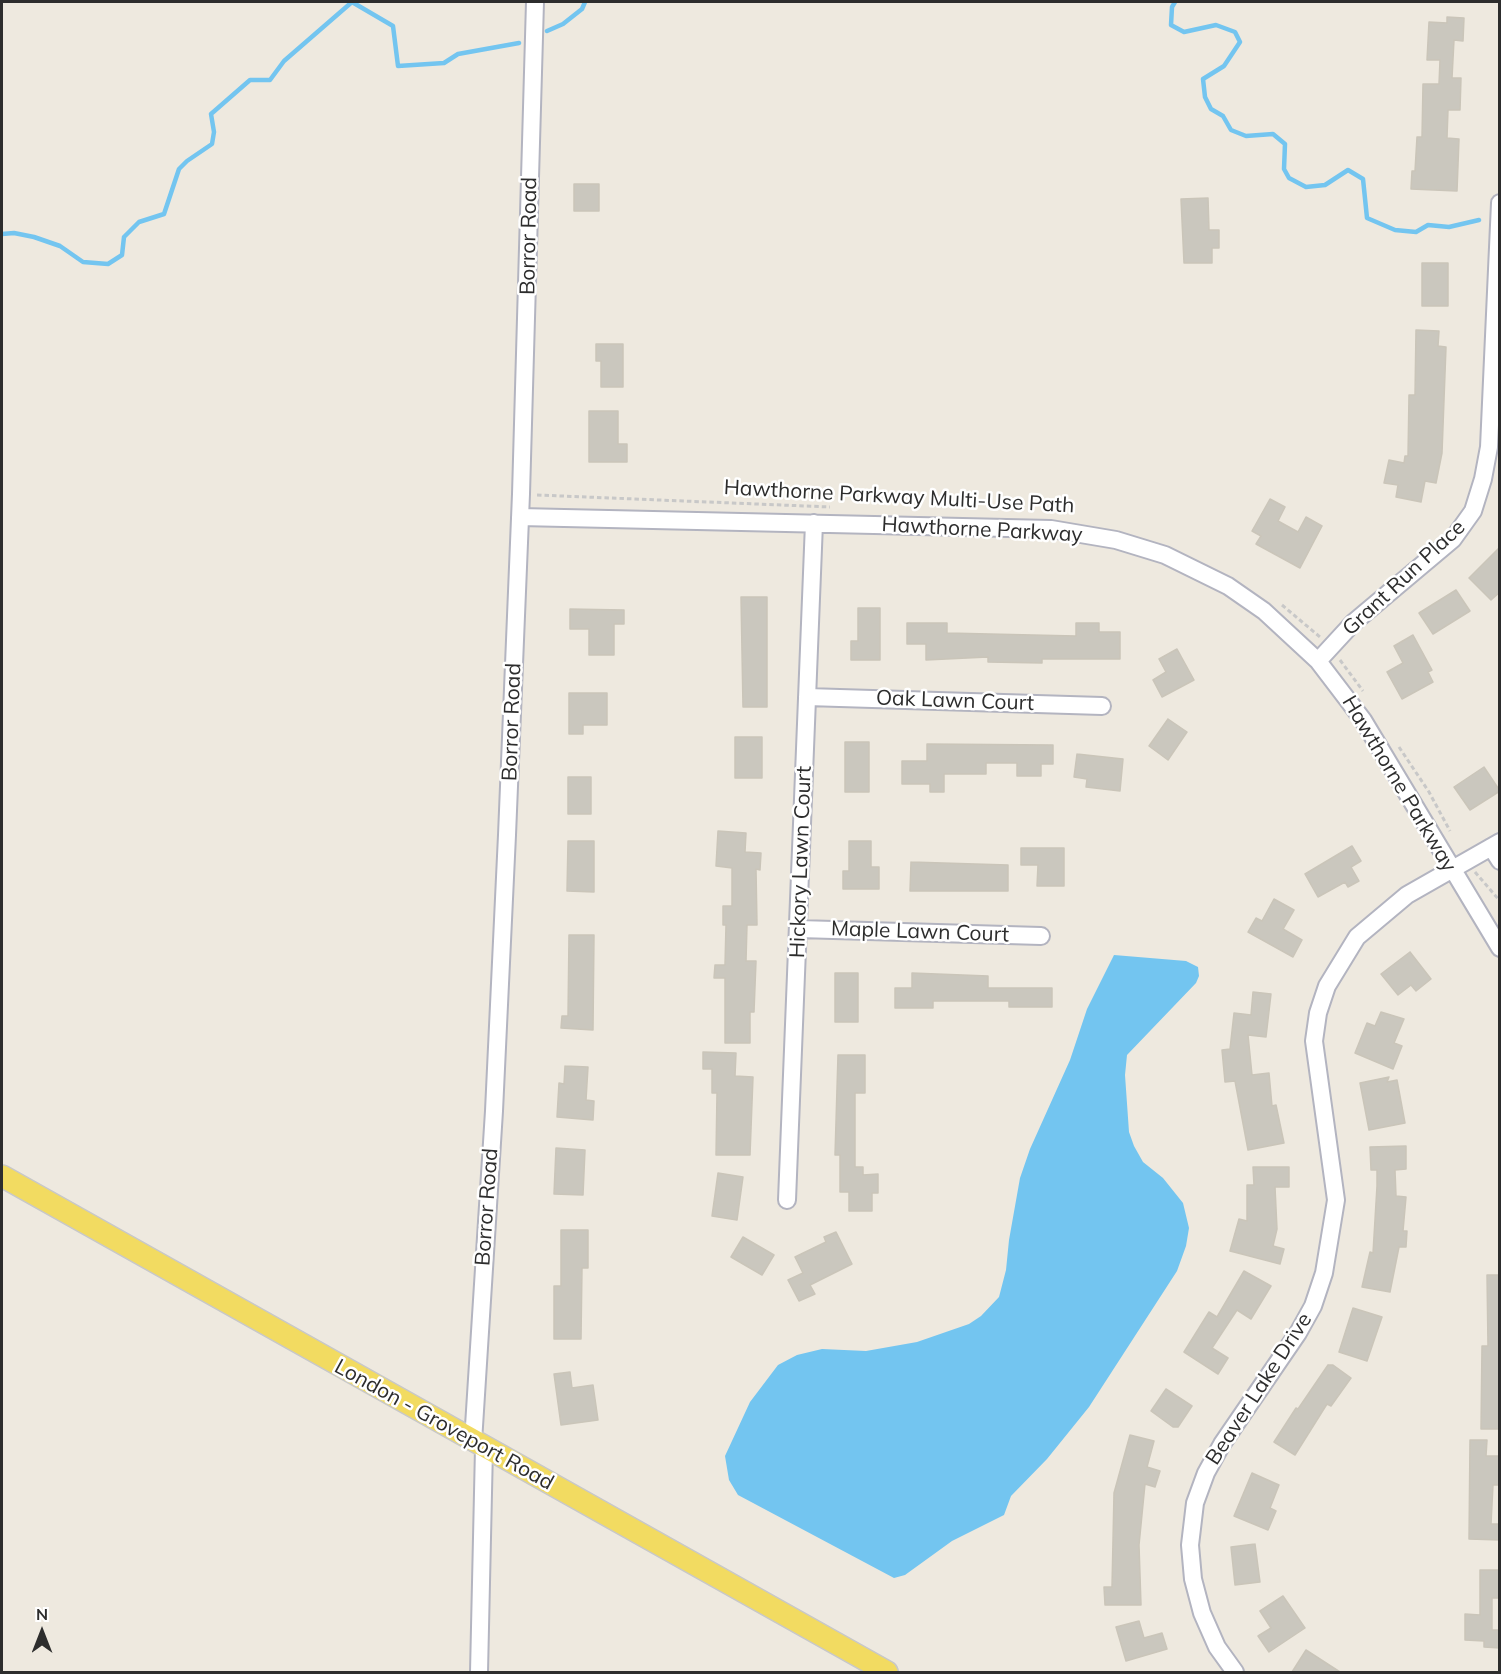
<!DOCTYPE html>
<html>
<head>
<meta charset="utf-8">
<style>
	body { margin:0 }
	#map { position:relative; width:1501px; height:1674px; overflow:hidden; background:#eee9df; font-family:Mulish,sans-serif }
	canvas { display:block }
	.frame { position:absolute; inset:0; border:3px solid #2d2d2d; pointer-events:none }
	.north { position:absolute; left:12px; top:1602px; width:60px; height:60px; -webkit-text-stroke:4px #fff; paint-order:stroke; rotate:0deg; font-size:16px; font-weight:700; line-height:24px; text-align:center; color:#2d2d2d }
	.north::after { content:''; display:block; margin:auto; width:21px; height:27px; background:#2d2d2d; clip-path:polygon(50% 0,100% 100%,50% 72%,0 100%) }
</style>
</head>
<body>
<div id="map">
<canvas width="1501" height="1674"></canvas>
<div class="frame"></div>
<div class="north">N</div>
</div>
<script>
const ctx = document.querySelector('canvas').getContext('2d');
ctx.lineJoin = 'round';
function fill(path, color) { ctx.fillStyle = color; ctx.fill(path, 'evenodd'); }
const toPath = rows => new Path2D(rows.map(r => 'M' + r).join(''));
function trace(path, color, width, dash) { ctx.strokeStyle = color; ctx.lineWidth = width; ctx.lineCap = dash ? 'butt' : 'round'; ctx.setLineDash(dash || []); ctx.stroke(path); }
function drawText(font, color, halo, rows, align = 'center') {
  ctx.font = font + ' Mulish,sans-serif'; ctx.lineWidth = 5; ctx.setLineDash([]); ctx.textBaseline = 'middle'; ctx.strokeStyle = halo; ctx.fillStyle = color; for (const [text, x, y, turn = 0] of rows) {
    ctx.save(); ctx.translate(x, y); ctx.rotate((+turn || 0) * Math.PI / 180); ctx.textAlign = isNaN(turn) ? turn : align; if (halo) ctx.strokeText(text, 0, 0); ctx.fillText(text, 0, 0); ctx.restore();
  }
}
fill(toPath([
	[1114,955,1186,961,1198,967,1199,976,1196,983,1127,1055,1125,1075,1129,1132,1134,1146,1143,1162,1163,1178,1183,1203,1189,1228,1186,1246,1177,1271,1089,1407,1047,1459,1011,1496,1004,1515,952,1541,905,1575,894,1578,738,1495,729,1480,725,1456,750,1402,778,1365,797,1355,822,1349,866,1351,917,1342,969,1324,981,1316,999,1297,1006,1270,1009,1240,1020,1178,1030,1149,1070,1060,1087,1009]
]), '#73c5f0');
trace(toPath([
	[1175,2,1172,7,1171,25,1184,32,1216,25,1235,32,1240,42,1224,66,1203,79,1205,97,1211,109,1223,116,1231,130,1246,136,1273,134,1285,144,1284,169,1289,178,1306,187,1325,185,1348,170,1363,179,1367,218,1395,230,1416,232,1428,225,1449,227,1479,220],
	[547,31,563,24,582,9,585,2],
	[2,234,14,233,34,237,60,246,83,262,108,264,122,255,124,237,139,222,164,214,179,169,187,161,212,144,214,132,211,114,250,80,270,80,284,61,352,2,393,26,398,66,444,63,458,54,519,43]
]), '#73c5f0', 4.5);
const building = toPath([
	[1447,17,1464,18,1463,41,1454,40,1452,78,1461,78,1460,110,1448,110,1447,138,1459,139,1457,191,1411,189,1412,171,1415,171,1417,137,1422,137,1423,84,1439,84,1440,60,1427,60,1429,22,1447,23,1447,17],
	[574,184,599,184,599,211,574,211,574,184],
	[1208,198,1209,230,1219,230,1219,248,1212,248,1212,263,1184,263,1181,199,1208,198],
	[1422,263,1448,263,1448,306,1422,306,1422,263],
	[1416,330,1439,331,1438,346,1446,347,1442,453,1436,483,1425,481,1421,502,1396,497,1398,485,1384,483,1389,460,1404,463,1405,456,1408,456,1409,395,1415,395,1416,330],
	[596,344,623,344,623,387,601,387,601,361,596,361,596,344],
	[589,411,618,411,618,444,627,444,627,462,589,462,589,411],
	[1270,499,1285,507,1278,521,1298,532,1306,517,1322,526,1300,568,1256,544,1261,536,1252,531,1270,499],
	[1500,547,1500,592,1491,600,1469,578,1500,547],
	[1456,590,1470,611,1433,634,1419,613,1456,590],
	[741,597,767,597,767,707,743,707,741,597],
	[858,608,880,608,880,660,851,660,851,641,858,641,858,608],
	[570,609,624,610,624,624,614,624,614,655,589,655,589,629,570,629,570,609],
	[907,623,947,623,947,633,1076,636,1076,623,1099,623,1099,632,1120,632,1120,659,1042,659,1042,663,988,662,988,657,926,660,926,644,907,644,907,623],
	[1413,635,1432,670,1428,672,1433,682,1402,699,1387,672,1403,663,1394,646,1413,635],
	[1177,649,1194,680,1162,697,1153,680,1166,672,1159,659,1177,649],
	[569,693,607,693,607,725,583,725,583,734,569,734,569,693],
	[1168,719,1187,732,1168,760,1149,746,1168,719],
	[735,737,762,737,762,778,735,778,735,737],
	[845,742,869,742,869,792,845,792,845,742],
	[927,744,1053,745,1053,764,1041,764,1041,776,1017,776,1017,763,986,763,986,774,944,774,944,792,930,792,930,784,902,784,902,761,927,761,927,744],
	[1077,754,1123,759,1120,791,1086,787,1087,779,1074,777,1077,754],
	[1484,767,1500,791,1470,810,1454,787,1484,767],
	[568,777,591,777,591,814,568,814,568,777],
	[718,831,746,833,745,852,761,853,760,870,756,869,757,925,747,925,746,961,756,961,754,1012,750,1012,750,1043,725,1043,725,978,714,978,715,965,725,965,726,925,723,925,723,906,732,906,732,868,716,866,718,831],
	[568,841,594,841,594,892,567,891,568,841],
	[849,841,871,841,871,867,879,867,879,889,843,889,843,871,849,871,849,841],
	[1352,846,1361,861,1351,867,1359,881,1348,887,1345,882,1318,897,1305,874,1352,846],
	[1021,848,1064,848,1064,886,1037,886,1038,865,1021,865,1021,848],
	[911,862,1008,865,1008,891,910,891,911,862],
	[1274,899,1294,910,1283,929,1302,940,1293,957,1248,932,1256,918,1262,921,1274,899],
	[569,935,594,935,593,1030,561,1028,562,1016,568,1016,569,935],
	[1410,952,1431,979,1416,991,1411,985,1398,995,1381,974,1410,952],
	[835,973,858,973,858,1022,835,1022,835,973],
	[912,973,988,976,988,988,1052,988,1052,1007,1009,1007,1009,1001,933,1001,933,1008,895,1008,895,988,912,988,912,973],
	[1253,992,1271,994,1266,1037,1248,1035,1252,1075,1269,1073,1272,1106,1276,1105,1284,1143,1248,1150,1235,1081,1225,1082,1222,1050,1230,1049,1234,1013,1251,1015,1253,992],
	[1381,1012,1404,1019,1394,1043,1402,1046,1393,1069,1355,1053,1367,1023,1375,1026,1381,1012],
	[703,1052,736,1053,735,1076,753,1077,750,1155,716,1155,717,1093,712,1093,712,1069,703,1069,703,1052],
	[838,1055,865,1055,865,1093,855,1093,855,1167,863,1167,863,1175,878,1174,878,1193,872,1193,872,1211,849,1211,849,1192,840,1192,840,1155,835,1155,838,1055],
	[565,1066,588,1067,586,1100,594,1101,593,1120,557,1117,559,1083,564,1084,565,1066],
	[1389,1077,1387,1082,1397,1080,1405,1123,1369,1130,1360,1083,1389,1077],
	[1406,1146,1406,1169,1395,1170,1396,1196,1406,1197,1403,1231,1407,1231,1406,1247,1399,1247,1390,1292,1362,1287,1370,1252,1373,1253,1377,1186,1377,1170,1371,1170,1370,1147,1406,1146],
	[556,1148,585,1150,583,1195,554,1194,556,1148],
	[1253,1167,1289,1167,1289,1187,1275,1187,1277,1229,1273,1246,1284,1249,1280,1264,1230,1251,1239,1219,1247,1221,1247,1185,1254,1185,1253,1167],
	[718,1173,743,1177,737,1220,712,1216,718,1173],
	[561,1230,588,1230,588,1268,582,1268,581,1339,554,1339,554,1286,561,1286,561,1230],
	[836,1232,852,1264,810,1285,815,1294,799,1301,788,1280,803,1273,795,1257,826,1242,824,1237,836,1232],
	[743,1237,774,1255,762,1275,731,1257,743,1237],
	[1244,1271,1271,1286,1251,1319,1237,1310,1212,1348,1228,1358,1218,1374,1184,1352,1209,1312,1217,1317,1244,1271],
	[1487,1275,1500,1275,1500,1429,1481,1429,1482,1346,1488,1346,1487,1275],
	[1353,1308,1382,1317,1367,1361,1339,1352,1353,1308],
	[1328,1365,1333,1365,1351,1378,1331,1406,1327,1404,1295,1455,1274,1442,1296,1408,1298,1409,1328,1365],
	[570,1372,572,1388,593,1385,598,1420,561,1425,554,1374,570,1372],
	[1166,1389,1192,1406,1178,1427,1173,1427,1151,1411,1166,1389],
	[1130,1435,1154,1441,1147,1467,1160,1471,1155,1487,1145,1484,1139,1545,1141,1605,1105,1605,1104,1587,1112,1587,1114,1493,1130,1435],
	[1470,1440,1487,1440,1486,1456,1500,1456,1500,1479,1498,1485,1493,1485,1491,1524,1500,1524,1500,1540,1469,1539,1470,1440],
	[1252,1473,1279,1485,1270,1508,1276,1511,1268,1530,1234,1516,1252,1473],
	[1255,1544,1260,1582,1235,1585,1231,1547,1255,1544],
	[1480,1570,1500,1570,1500,1598,1492,1598,1492,1630,1500,1630,1500,1648,1484,1647,1484,1641,1465,1640,1465,1614,1480,1615,1480,1570],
	[1283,1596,1305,1628,1269,1652,1258,1636,1271,1628,1260,1611,1283,1596],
	[1139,1621,1144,1638,1162,1633,1167,1649,1126,1661,1116,1627,1139,1621],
	[1306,1650,1340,1672,1292,1672,1306,1650]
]);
fill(building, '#cac7be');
trace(building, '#cac5b9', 1.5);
const minor = toPath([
	[520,517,1051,529,1116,540,1165,555,1228,586,1264,611,1318,661,1363,720,1500,948],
	[1318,661,1353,623,1453,539,1473,511,1483,479,1489,447,1500,203],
	[807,697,1102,706],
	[1491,847,1500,861],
	[799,929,1041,936],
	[787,1200,814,523],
	[473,1442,494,1111,507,835,521,494,535,2],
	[479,1672,484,1448],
	[1235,1672,1217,1647,1202,1613,1193,1579,1190,1545,1195,1503,1206,1473,1222,1444,1298,1333,1313,1306,1324,1273,1336,1200,1314,1041,1318,1013,1327,986,1357,937,1407,895,1500,842]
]);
const major = toPath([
	[2,1176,887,1672]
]);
trace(minor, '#b3b4c0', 20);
trace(major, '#c8c8c8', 24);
trace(toPath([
	[537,495,830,507],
	[1282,605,1320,637],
	[1340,660,1363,691],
	[1399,747,1429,792,1450,831],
	[1475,872,1500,901]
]), '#c8c8c8', 3, [4.5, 3]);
trace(minor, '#fff', 16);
trace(major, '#f2db61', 21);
drawText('21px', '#2d2d2d', '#fff', [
	["Borror Road",529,236,-89],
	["Hawthorne Parkway Multi-Use Path",899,497,3],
	["Hawthorne Parkway",982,530,3],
	["Grant Run Place",1404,578,-43],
	["Oak Lawn Court",955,701,2],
	["Borror Road",512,722,-88],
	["Hawthorne Parkway",1399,784,59],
	["Hickory Lawn Court",801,862,-88],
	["Maple Lawn Court",920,932,2],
	["Borror Road",487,1207,-86],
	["Beaver Lake Drive",1259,1389,-57],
	["London - Groveport Road",444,1425,29]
]);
</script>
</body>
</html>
